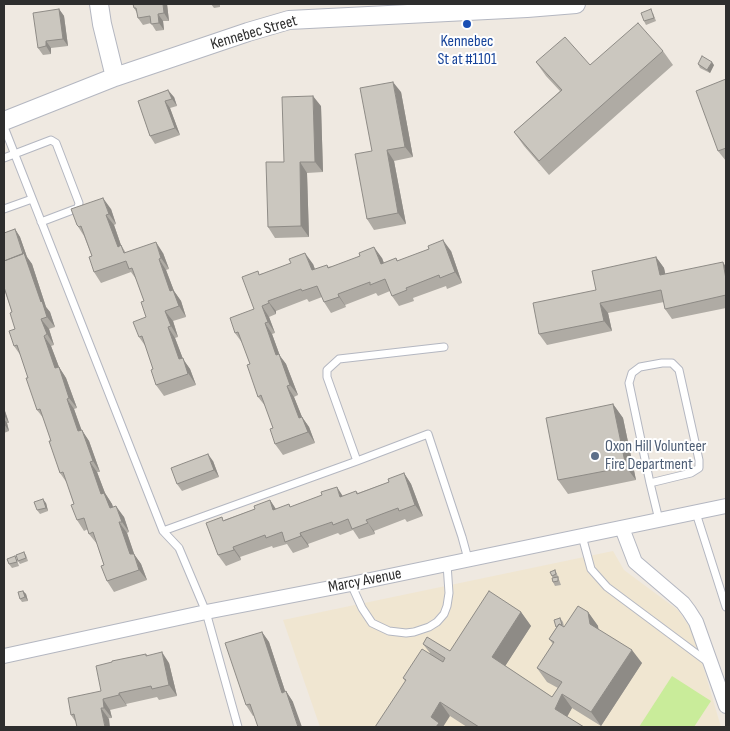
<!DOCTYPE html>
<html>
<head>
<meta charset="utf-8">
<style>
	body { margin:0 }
	#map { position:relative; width:730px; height:731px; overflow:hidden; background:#efe9e1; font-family:"Sofia Sans Condensed",sans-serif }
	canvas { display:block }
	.frame { position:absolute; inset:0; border:5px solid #2e2e2e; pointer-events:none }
</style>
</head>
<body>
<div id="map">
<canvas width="730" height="731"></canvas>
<div class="frame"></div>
</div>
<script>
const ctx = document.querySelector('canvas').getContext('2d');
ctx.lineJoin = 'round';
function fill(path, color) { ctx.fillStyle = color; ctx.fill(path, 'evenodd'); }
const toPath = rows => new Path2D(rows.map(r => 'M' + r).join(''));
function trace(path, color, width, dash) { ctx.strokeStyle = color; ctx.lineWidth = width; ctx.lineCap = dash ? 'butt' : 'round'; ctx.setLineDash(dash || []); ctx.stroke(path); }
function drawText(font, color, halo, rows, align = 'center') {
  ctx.font = font + ' "Sofia Sans Condensed",sans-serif'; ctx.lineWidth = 4; ctx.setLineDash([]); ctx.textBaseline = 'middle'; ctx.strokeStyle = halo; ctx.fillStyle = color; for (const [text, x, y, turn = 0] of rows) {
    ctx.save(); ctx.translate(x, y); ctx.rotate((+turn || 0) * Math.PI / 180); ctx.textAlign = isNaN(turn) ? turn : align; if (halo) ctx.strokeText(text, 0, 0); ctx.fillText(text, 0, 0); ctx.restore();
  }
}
fill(toPath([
	[613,551,624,570,678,610,693,632,721,727,320,727,283,620]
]), '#f0e6d1');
fill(toPath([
	[672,676,711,701,694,727,639,727]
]), '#c9ec9a');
const service = toPath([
	[4,127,163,531,179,548,206,612,238,727],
	[4,158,51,140,56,143,79,203,78,208,41,222],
	[4,209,32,199],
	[357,461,327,377,327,370,339,359,444,347],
	[650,483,691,473,699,468,699,460,679,370,672,363,662,363,640,367,632,373,629,383,650,483,659,520],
	[696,513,726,607],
	[163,531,357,461,428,434,462,537,468,559],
	[582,536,591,569,607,587,709,663],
	[351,584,362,608,372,623,389,631,406,633,414,632,429,627,437,622,444,614,447,606,449,593,447,564]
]);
const minor = toPath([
	[622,528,635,562,683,603,689,611,696,622,726,706],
	[4,656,206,612,351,584,726,506]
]);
const tertiary = toPath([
	[99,4,102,24,115,77],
	[4,121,115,77,248,32,289,20,527,8,576,4]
]);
trace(service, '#b4b7c1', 9);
trace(minor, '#b4b7c1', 16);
trace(tertiary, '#b4b7c1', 20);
trace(service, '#fff', 7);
trace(minor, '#fff', 14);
trace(tertiary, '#fff', 18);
fill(toPath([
	[167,4,169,21,163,21,164,30,156,31,151,23,143,25,138,18,137,13,134,8],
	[211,4,220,4,220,7,214,8],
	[59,9,64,16,68,46,51,48,51,54,43,55,38,48],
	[653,13,656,21,646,25,644,21],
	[663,51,673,65,549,175,524,146,514,132,560,91,546,76,536,62,590,65],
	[698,64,714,65,710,73,700,68],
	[726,79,726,161,718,151],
	[401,92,413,157,394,161,406,224,374,230,367,219,372,151],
	[174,97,177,106,170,108,180,135,155,144,150,136,138,101],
	[321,106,323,172,307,173,309,237,275,238,268,227,284,162],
	[111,209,116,224,114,225,121,245,126,253,163,253,169,269,166,270,174,291,181,301,186,317,173,321,178,337,175,338,183,359,190,369,196,385,164,396,156,385,153,369,146,347,139,337,146,317,144,301,136,279,131,272,101,283,94,272,92,256,84,236,77,225],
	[15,229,20,237,27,257,32,264,46,307,50,312,55,327,49,329,54,345,51,346,59,367,66,378,77,408,74,409,81,430,89,441,100,472,97,472,105,493,112,504,113,507,124,517,129,532,127,533,134,554,141,564,147,580,114,592,107,581,104,565,97,544,89,534,88,529,84,531,77,520,74,504,67,483,60,473,51,441,44,419,37,410,28,378,21,356,14,346,15,329,12,312,4,289,4,233],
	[451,251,462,283,447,289,446,286,413,298,414,301,399,306,392,296,390,291,378,296,376,293,345,305,346,307,331,313,324,302,322,297,309,302,307,299,276,311,276,314,269,317,275,333,272,334,280,356,286,364,298,395,294,397,302,417,309,427,315,443,283,455,275,444,273,428,266,407,258,397,250,364,243,344,235,333,254,309,260,274,313,264,315,269,382,258,384,263,396,258,398,261],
	[656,257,664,268,665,274,726,267,726,308,672,319,665,309,664,302,608,313,612,331,547,345,539,334,596,290],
	[613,404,623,418,636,480,568,494,558,480],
	[4,408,9,423,7,423,9,431,4,433],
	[213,461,219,477,182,491,177,484],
	[404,473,411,484,423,516,407,522,405,519,374,531,375,534,359,539,353,530,340,535,338,533,308,544,309,547,293,553,287,544,273,548,272,546,240,557,241,560,226,566,218,555,224,520,255,509,270,500,276,509,291,507,343,496,356,491,358,493,389,482],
	[46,503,48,511,40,514,37,510],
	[24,552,26,555,28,561,20,564,18,561],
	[15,556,17,560,19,566,12,568,9,564],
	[555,570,557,574,561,585,555,586,553,582,553,578,552,576],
	[23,591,26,594,28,601,22,602,20,599],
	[521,612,531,626,505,666,552,697,558,688,547,682,537,668,553,644,549,639,556,628,556,627,560,618,563,622,564,627,588,612,598,626,598,629,642,663,601,726,572,708,567,717,584,727,467,727,450,716,405,681,403,678,430,653,423,644,450,651],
	[262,632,269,642,285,691,286,691,293,702,253,716,246,705],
	[146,654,147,656,169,663,177,696,159,700,157,697,126,704,127,706,110,710,112,718,75,721,71,715,101,691,112,662]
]), '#afaba4');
fill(toPath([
	[163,4,167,4,169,21,164,13],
	[59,9,64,16,68,46,63,39],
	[158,14,163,21,164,30,159,23],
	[46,41,51,48,51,54,46,46],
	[712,62,714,65,710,73,707,70],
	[393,82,401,92,413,157,405,147],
	[168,90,174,97,177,106,172,99],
	[313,96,321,106,323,172,315,162],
	[165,101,170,108,180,135,175,128],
	[387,150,394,161,406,224,398,213],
	[300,162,307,173,309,237,301,226],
	[103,198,111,209,116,224,109,214],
	[106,215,114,225,125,257,118,247],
	[15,229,20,237,27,257,32,264,46,307,50,312,55,327,47,317,41,302],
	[443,240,451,251,462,283,455,272],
	[156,242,163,253,169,269,161,258],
	[374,247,382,258,388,275,381,264],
	[305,253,313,264,319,281,312,270],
	[656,257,664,268,668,286,660,275],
	[159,259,166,270,174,291,181,301,186,317,179,306,170,291],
	[723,262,726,267,726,279],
	[338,294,345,305,346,307,339,297],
	[268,301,276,311,276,314,269,303],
	[600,303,608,313,612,331,604,321],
	[262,306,269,317,275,333,268,322],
	[165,311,173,321,178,337,171,326],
	[41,319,49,329,54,345,47,334],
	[265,323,272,334,280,356,286,364,298,395,290,385,276,355],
	[168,327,175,338,183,359,190,369,196,385,179,359],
	[44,336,51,346,59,367,66,378,77,408,69,398,55,368],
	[287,386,294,397,302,417,309,427,315,443,299,418],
	[67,399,74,409,86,442,78,431],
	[613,404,623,418,636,480,626,467],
	[4,408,9,423,4,415],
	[4,419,7,423,9,431,4,424],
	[82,430,89,441,100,472,93,461],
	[208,454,213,461,219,477,214,470],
	[90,462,97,472,105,493,112,504,117,519,101,494],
	[404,473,411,484,423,516,415,505],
	[337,487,344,498,340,497],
	[43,499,46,503,48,511,46,508],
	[270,500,277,511,273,510],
	[116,506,124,517,129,532,122,522],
	[366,520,374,531,375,534,368,523],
	[119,522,127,533,138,565,130,554],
	[300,533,308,544,309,547,301,536],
	[233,547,240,557,241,560,234,550],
	[134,554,141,564,147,580,139,570],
	[23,591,26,594,28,601,25,597],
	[521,612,531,626,502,671,492,657],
	[588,612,598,626,600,638,590,624],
	[262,632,269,642,289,703,282,693],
	[632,650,642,663,601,726,591,712],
	[162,652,169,663,177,696,169,685],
	[286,691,293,702,302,727,298,727],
	[119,693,126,704,127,706,119,695],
	[562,694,572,708,564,722,555,709],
	[103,699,110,710,112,718,104,708],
	[440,702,450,716,443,727,436,727,431,717],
	[101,708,109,719,110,727,105,727]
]), '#8e8b86');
const building = toPath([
	[133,4,163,4,164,13,158,14,159,23,151,24,150,16,138,18,136,8,134,8,133,4],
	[59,9,63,39,46,41,46,46,38,48,33,13,59,9],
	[651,9,654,18,644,21,641,13,651,9],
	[638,23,663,51,539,161,514,132,562,90,536,62,565,37,590,65,638,23],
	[702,56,712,62,707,70,698,64,702,56],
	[726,79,726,148,718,151,696,91,726,79],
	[393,82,405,147,387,150,398,213,367,219,355,154,372,151,360,88,393,82],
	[168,90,172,99,165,101,175,128,150,136,138,101,168,90],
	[313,96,315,162,300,162,301,226,268,227,266,162,284,162,282,97,313,96],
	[103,198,109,214,106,215,118,247,121,245,124,253,156,242,161,258,159,259,170,291,173,290,179,306,165,311,171,326,168,327,179,359,183,358,188,374,156,385,151,370,153,369,142,336,139,337,133,322,146,317,141,302,144,301,132,268,129,269,126,261,94,272,89,257,92,256,81,226,79,227,77,225,71,209,103,198],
	[15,229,23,254,4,261,4,233,15,229],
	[443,240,455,272,440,278,439,275,406,288,407,290,392,296,385,279,370,285,370,282,338,294,339,297,324,302,317,286,302,291,301,289,268,301,269,303,262,306,268,322,265,323,276,355,279,354,290,385,287,386,299,418,302,417,308,432,275,444,270,429,273,428,261,395,258,397,247,365,250,364,238,332,235,333,230,318,254,309,242,277,258,271,259,275,291,263,289,259,305,253,312,270,327,265,328,268,360,256,359,253,374,247,381,264,396,258,397,261,429,249,428,246,443,240],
	[24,253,41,302,42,301,47,317,41,319,47,334,44,336,55,368,59,367,69,398,67,399,78,431,82,430,93,461,90,462,101,494,104,493,110,508,116,506,122,522,119,522,130,554,134,554,139,570,107,581,101,566,104,565,93,532,89,534,84,518,77,520,71,505,74,504,63,472,60,473,49,441,51,441,40,409,37,410,26,378,28,378,17,345,14,346,9,331,15,329,10,313,12,312,4,287,4,261,24,253],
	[656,257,660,275,723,262,726,279,726,295,665,309,661,290,600,303,604,321,539,334,533,303,596,290,592,271,656,257],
	[613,404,626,467,558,480,546,418,613,404],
	[208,454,214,470,177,484,171,468,208,454],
	[404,473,415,505,399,511,398,508,366,520,368,523,352,529,348,519,333,525,332,522,300,533,301,536,285,542,282,532,266,538,265,535,233,547,234,550,218,555,206,523,222,517,223,521,255,509,254,506,270,500,273,510,289,504,290,507,322,495,321,492,337,487,340,497,356,491,357,494,389,482,388,479,404,473],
	[43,499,46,508,37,510,34,502,43,499],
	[24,552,26,558,18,561,16,555,24,552],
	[15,556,17,562,9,564,7,559,15,556],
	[555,570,556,574,552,576,550,572,555,570],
	[558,577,558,581,553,582,552,578,558,577],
	[23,591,25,597,20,599,18,592,23,591],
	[489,591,521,612,492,657,552,697,562,682,537,668,554,642,549,639,559,624,564,627,578,606,588,612,590,624,632,650,591,712,562,694,555,709,584,727,479,727,440,702,431,717,439,723,436,727,375,727,406,680,403,678,422,649,443,662,445,658,423,644,427,637,450,651,489,591],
	[560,618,562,625,559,624,557,627,556,627,554,620,560,618],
	[262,632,282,693,286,691,298,727,258,727,250,704,246,705,225,643,262,632],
	[162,652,169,685,152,689,151,686,119,693,119,695,103,699,104,708,101,708,105,727,77,727,74,714,71,715,68,698,101,691,96,666,112,662,112,661,146,654,146,656,162,652]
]);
fill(building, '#cbc7bf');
trace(building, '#8e8b86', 1);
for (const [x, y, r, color] of [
	[467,24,5,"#1a4fb4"],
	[595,456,5,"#5c6f8a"]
]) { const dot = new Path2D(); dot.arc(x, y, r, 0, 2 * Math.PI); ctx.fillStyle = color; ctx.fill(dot); trace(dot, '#fff', 2); }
drawText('16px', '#2e2e2e', '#fff', [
	["Kennebec Street",254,33,-16],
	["Marcy Avenue",365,581,-11]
]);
drawText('16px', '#164399', '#fff', [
	["Kennebec",467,42],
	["St at #1101",467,60]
]);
drawText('16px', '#4e5e75', '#fff', [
	["Oxon Hill Volunteer",605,447],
	["Fire Department",605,465]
], 'left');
</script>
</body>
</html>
